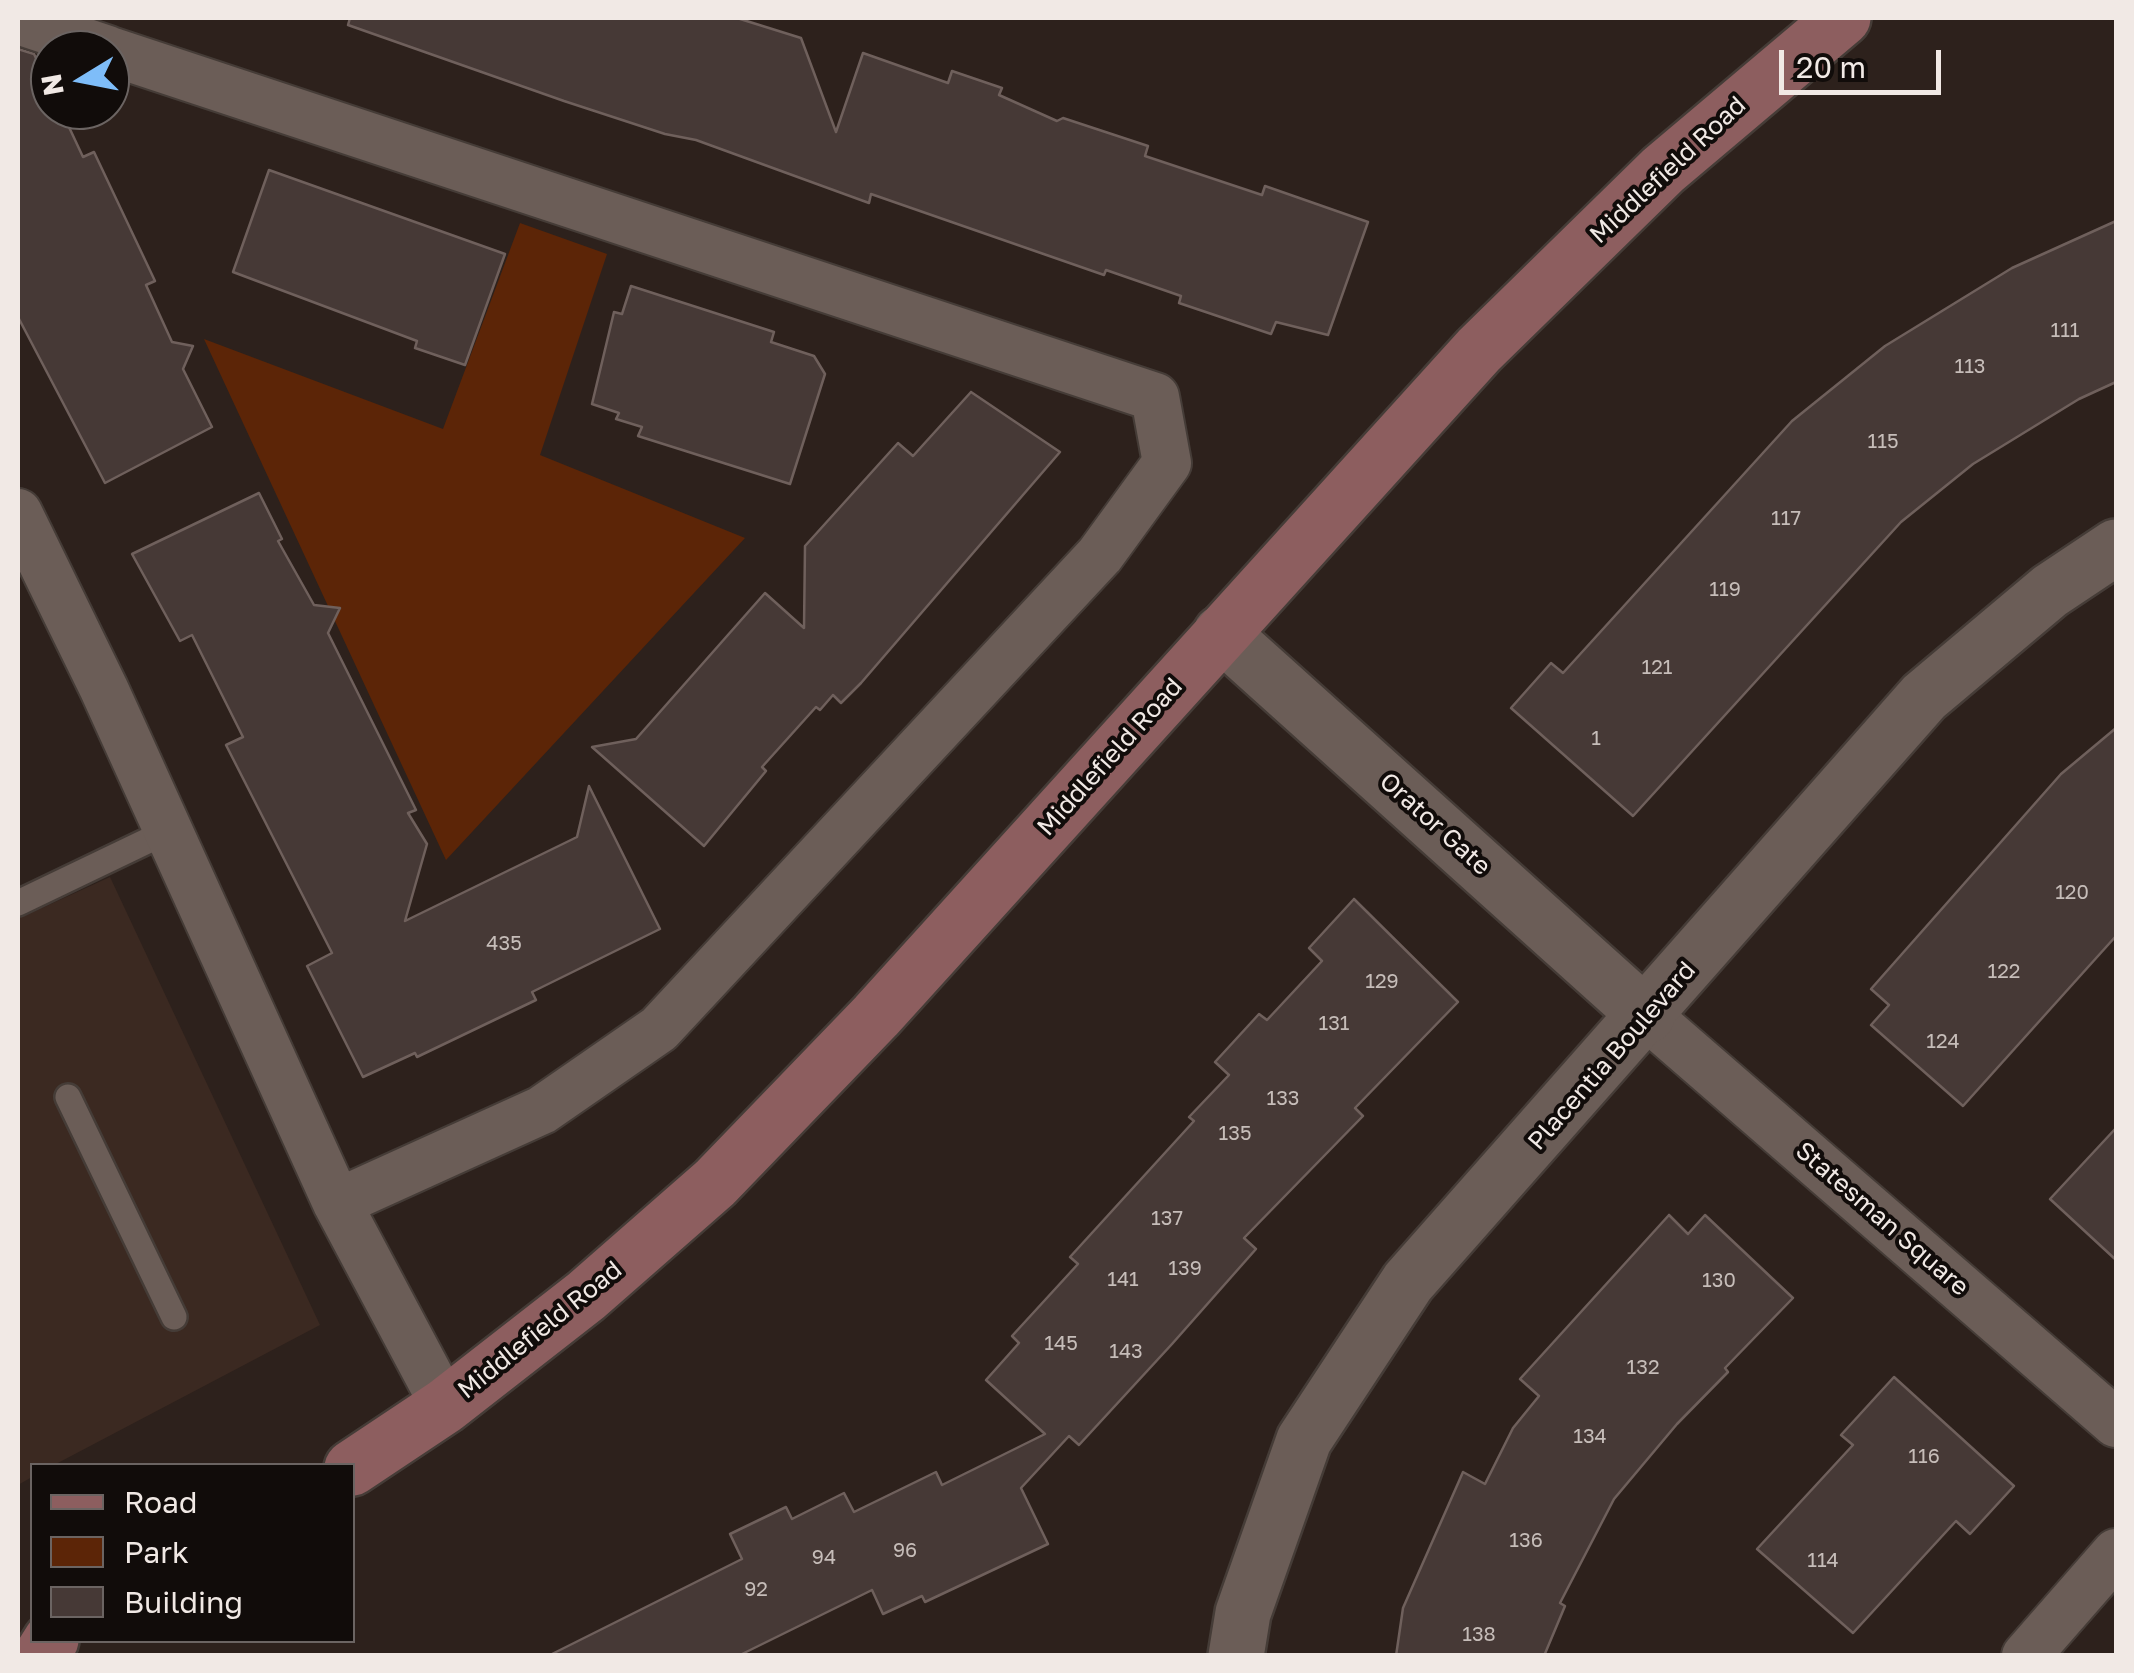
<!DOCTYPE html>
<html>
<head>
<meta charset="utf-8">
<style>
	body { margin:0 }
	#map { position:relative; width:2134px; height:1673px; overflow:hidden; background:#2d211c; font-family:"Golos Text",sans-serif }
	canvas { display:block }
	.frame { position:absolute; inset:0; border:20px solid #f1e9e5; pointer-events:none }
	.legend { position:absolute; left:30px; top:1463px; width:325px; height:180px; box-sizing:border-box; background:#110c0a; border:2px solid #6b6462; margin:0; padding:12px 18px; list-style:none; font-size:30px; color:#f1e9e5 }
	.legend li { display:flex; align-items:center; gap:20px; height:50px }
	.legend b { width:50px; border:2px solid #6b6462 }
	.north { position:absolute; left:30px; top:30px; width:100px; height:100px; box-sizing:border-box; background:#110c0a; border:2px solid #6b6462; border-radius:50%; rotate:260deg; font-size:28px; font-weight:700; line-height:40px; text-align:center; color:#f1e9e5 }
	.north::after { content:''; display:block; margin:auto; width:35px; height:45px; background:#7ebdf9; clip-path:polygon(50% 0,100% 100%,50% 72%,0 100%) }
	.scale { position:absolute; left:1779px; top:50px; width:162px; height:45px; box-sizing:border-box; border:5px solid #f1e9e5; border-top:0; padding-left:12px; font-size:30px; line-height:35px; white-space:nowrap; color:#f1e9e5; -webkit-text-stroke:8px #110c0a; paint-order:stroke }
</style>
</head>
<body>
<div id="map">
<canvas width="2134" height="1673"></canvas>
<div class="frame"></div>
<ul class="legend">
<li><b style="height:12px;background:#8d5e5f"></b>Road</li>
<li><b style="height:28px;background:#5c2507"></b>Park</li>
<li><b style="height:28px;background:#463936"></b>Building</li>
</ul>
<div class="north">N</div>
<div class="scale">20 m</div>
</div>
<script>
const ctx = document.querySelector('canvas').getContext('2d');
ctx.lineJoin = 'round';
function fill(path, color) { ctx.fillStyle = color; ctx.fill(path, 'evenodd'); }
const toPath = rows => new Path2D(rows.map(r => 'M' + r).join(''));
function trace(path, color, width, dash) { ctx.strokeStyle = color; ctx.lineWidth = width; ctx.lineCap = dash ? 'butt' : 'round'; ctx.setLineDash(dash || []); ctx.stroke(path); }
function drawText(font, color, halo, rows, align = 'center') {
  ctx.font = font + ' "Golos Text",sans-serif'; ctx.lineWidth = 8; ctx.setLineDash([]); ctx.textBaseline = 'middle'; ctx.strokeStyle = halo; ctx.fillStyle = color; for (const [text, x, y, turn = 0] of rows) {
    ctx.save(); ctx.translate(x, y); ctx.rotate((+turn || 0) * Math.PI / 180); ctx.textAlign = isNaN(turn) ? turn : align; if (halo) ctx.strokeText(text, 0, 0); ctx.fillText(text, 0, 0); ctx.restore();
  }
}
fill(toPath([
	[110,877,320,1325,54,1465,32,1466,32,1477,18,1485,18,919]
]), '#3b2921');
fill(toPath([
	[520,223,607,254,540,455,745,538,446,860,204,339,443,429]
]), '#5c2507');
const building = toPath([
	[350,18,737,18,801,38,836,132,863,53,948,83,952,71,1002,88,999,95,1057,121,1063,118,1148,146,1145,156,1262,195,1265,186,1368,222,1328,335,1276,322,1271,334,1179,303,1181,296,1106,270,1104,275,871,194,869,203,696,140,665,134,564,101,348,25,350,18],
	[18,49,34,54,50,88,50,110,61,110,83,157,94,152,155,281,146,285,172,342,193,346,183,369,212,427,105,483,18,317,18,49],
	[269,170,505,254,465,365,415,348,417,341,233,272,269,170],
	[2116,221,2116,382,2079,399,1973,464,1901,522,1633,816,1511,708,1551,663,1563,673,1792,421,1885,346,2012,268,2116,221],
	[631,286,774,332,771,342,814,356,825,374,790,484,638,436,642,427,616,419,619,413,592,404,614,312,622,314,631,286],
	[971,392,1060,452,861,683,841,703,833,695,820,710,816,707,762,767,766,771,704,846,592,747,636,739,765,593,804,628,805,546,898,443,913,456,971,392],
	[259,493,282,539,278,541,314,605,340,608,328,633,416,810,408,813,427,844,405,921,577,837,589,786,660,929,532,992,536,1000,417,1057,415,1053,363,1077,307,966,332,953,226,745,243,737,192,635,180,641,132,554,259,493],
	[2116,728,2116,936,1963,1106,1871,1025,1889,1005,1871,989,2061,774,2116,728],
	[1354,899,1458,1002,1355,1108,1363,1116,1244,1238,1256,1249,1172,1344,1079,1445,1069,1436,1021,1488,1048,1544,925,1602,922,1596,883,1614,872,1590,738,1656,548,1656,742,1559,730,1534,786,1507,792,1519,844,1493,854,1512,936,1472,942,1485,1045,1434,986,1380,1019,1343,1012,1336,1078,1264,1070,1257,1194,1121,1189,1117,1229,1075,1215,1062,1259,1014,1267,1020,1322,961,1309,948,1354,899],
	[2116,1128,2116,1260,2050,1199,2116,1128],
	[1669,1215,1688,1234,1705,1215,1793,1298,1725,1368,1728,1372,1677,1424,1614,1499,1560,1603,1565,1606,1544,1656,1396,1656,1403,1608,1463,1472,1485,1484,1513,1428,1539,1396,1520,1379,1669,1215],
	[1894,1377,2014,1486,1970,1534,1956,1521,1853,1633,1757,1549,1853,1445,1841,1435,1894,1377]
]);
fill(building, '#463936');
trace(building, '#6f605c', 2.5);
const service = toPath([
	[18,903,168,831],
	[68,1097,174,1317]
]);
const minor = toPath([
	[18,20,108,50],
	[110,51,1155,397,1167,463,1100,555,659,1029,542,1110,337,1203],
	[18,513,104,689,337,1203,445,1406],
	[1647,1016,2116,1423],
	[2026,1656,2116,1553]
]);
const tertiary = toPath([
	[1221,633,1647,1016],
	[1236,1656,1243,1613,1304,1440,1408,1282,1924,697,2050,591,2116,547]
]);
const secondary = toPath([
	[352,1468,445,1406,586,1296,715,1183,876,1016,1479,350,1663,170,1843,18],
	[41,1656,51,1640]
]);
trace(service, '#453c37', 30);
trace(minor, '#453c37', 52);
trace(tertiary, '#453c37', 60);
trace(secondary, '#453c37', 60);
trace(service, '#6b5d57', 25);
trace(minor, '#6b5d57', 48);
trace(tertiary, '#6b5d57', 55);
trace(secondary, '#8d5e5f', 55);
drawText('20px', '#c6bdb9', null, [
	["111",2065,331],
	["113",1970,367],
	["115",1883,442],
	["117",1786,519],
	["119",1725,590],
	["121",1657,668],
	["1",1596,739],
	["120",2072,893],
	["435",504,944],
	["122",2004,972],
	["129",1382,982],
	["131",1334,1024],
	["124",1943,1042],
	["133",1283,1099],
	["135",1235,1134],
	["137",1167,1219],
	["139",1185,1269],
	["141",1123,1280],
	["130",1719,1281],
	["145",1061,1344],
	["143",1126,1352],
	["132",1643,1368],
	["134",1590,1437],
	["116",1924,1457],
	["136",1526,1541],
	["96",905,1551],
	["94",824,1558],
	["114",1823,1561],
	["92",756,1590],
	["138",1479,1635]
]);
drawText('25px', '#f1e9e5', '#110c0a', [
	["Middlefield Road",1668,170,-43],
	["Middlefield Road",1110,757,-48],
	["Orator Gate",1435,824,42],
	["Placentia Boulevard",1612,1056,-49],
	["Statesman Square",1882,1219,41],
	["Middlefield Road",540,1330,-39]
]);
</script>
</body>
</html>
